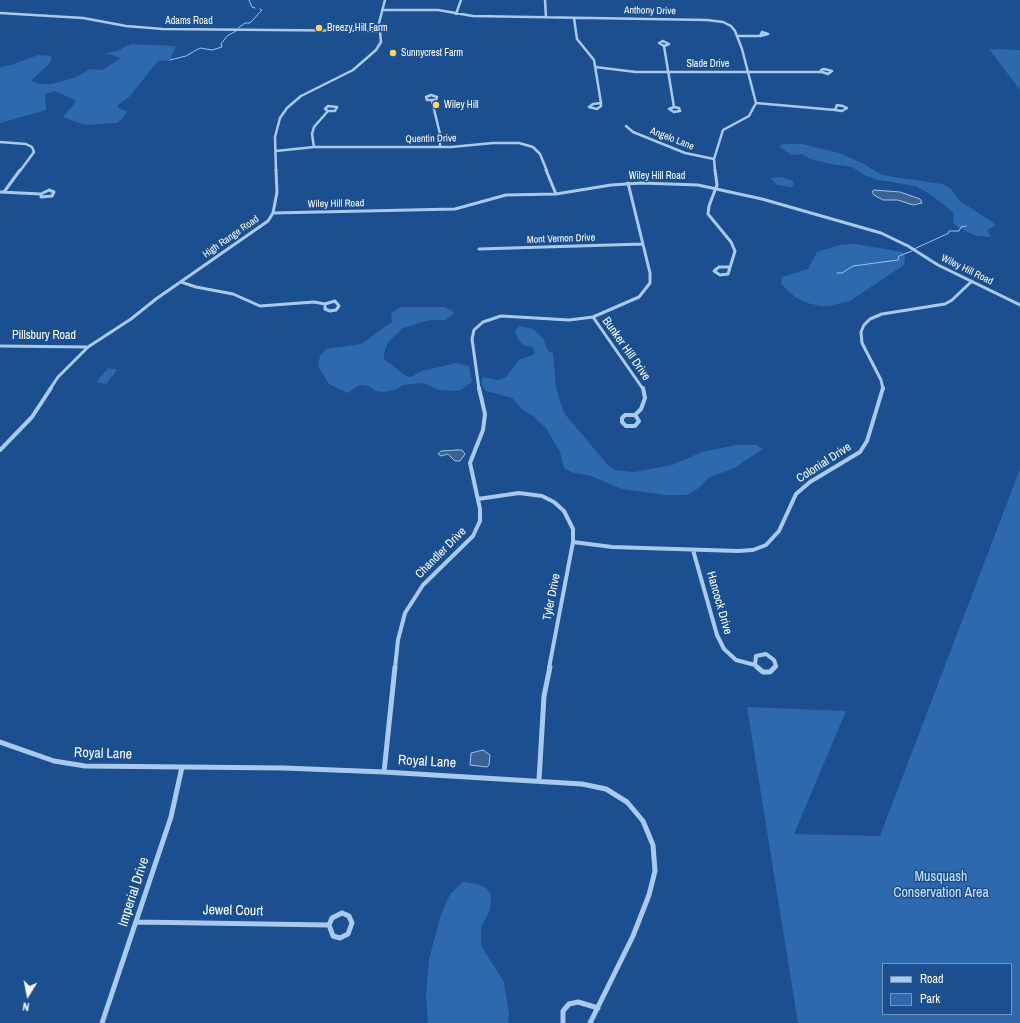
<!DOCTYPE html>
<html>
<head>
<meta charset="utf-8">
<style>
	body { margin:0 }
	#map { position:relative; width:1020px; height:1023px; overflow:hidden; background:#1b4f8f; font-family:"Archivo Narrow",sans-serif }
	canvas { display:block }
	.legend { position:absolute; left:882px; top:963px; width:130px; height:52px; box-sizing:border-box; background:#1b4f8f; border:1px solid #7695bc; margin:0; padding:5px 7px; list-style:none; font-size:12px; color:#fff }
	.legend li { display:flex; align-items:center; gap:8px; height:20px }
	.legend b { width:20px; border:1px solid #7695bc }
	.north { position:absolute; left:8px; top:975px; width:40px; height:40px; -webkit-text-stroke:3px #1b4f8f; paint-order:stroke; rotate:190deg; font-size:11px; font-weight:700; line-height:16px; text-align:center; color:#fff }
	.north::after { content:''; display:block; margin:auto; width:14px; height:18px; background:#fff; clip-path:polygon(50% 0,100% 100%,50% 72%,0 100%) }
</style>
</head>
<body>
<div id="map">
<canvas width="1020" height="1023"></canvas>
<ul class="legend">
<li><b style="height:5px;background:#a9c9ee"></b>Road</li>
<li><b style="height:11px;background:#2e69ad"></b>Park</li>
</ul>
<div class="north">N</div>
</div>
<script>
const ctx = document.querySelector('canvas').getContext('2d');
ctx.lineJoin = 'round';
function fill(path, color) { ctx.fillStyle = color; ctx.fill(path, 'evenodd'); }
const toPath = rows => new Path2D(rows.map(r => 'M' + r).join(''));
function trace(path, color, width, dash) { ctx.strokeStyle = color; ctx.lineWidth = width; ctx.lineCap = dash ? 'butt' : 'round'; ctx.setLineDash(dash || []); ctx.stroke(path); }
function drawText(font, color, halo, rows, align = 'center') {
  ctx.font = font + ' "Archivo Narrow",sans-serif'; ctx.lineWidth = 3; ctx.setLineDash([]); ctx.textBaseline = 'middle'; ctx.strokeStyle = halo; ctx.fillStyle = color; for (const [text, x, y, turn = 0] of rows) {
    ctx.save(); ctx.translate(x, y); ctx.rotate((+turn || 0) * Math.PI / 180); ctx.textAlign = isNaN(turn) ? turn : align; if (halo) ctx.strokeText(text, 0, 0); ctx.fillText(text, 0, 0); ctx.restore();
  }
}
fill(toPath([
	[131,44,176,46,170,60,158,61,129,97,118,105,118,108,127,111,122,119,117,123,85,125,63,117,75,103,75,100,55,91,45,94,46,110,0,123,0,67,11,65,38,55,50,56,52,58,50,63,31,81,40,84,52,84,76,77,90,69,102,70,109,66,121,58,105,53,117,51],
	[990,49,1020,50,1020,90,989,49],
	[802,144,839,153,864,164,882,175,942,184,950,188,961,202,994,223,995,226,987,230,991,237,977,236,959,228,953,223,954,213,930,194,916,186,878,180,864,175,852,167,830,164,810,159,802,154,791,155,780,147,780,145,783,144],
	[781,177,793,181,794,183,792,187,777,185,770,178],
	[854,244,903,252,905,257,904,265,850,301,829,306,821,306,807,303,795,297,781,284,782,277,808,269,817,252,840,245],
	[401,307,444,307,453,311,453,314,445,320,430,320,403,328,388,342,384,353,384,359,406,376,411,377,422,371,456,363,465,365,469,366,472,382,459,391,439,390,424,383,403,385,397,389,385,392,376,391,368,386,359,385,347,393,329,384,318,366,320,356,326,349,361,344,392,322,391,313],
	[519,326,533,329,543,338,548,351,553,353,556,388,564,413,607,464,615,470,634,472,672,465,702,452,736,445,756,445,763,449,734,468,708,478,699,488,686,495,666,495,622,489,588,475,574,473,564,468,560,452,546,428,533,416,524,411,512,398,486,391,482,386,482,377,498,380,506,377,519,360,535,354,533,347,523,345,518,339,515,332],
	[108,368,117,370,106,384,96,382],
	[1020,469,1020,1023,798,1023,747,707,846,711,794,834,880,836],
	[883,964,1011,964,1011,1014,883,1014],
	[463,882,478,884,486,888,491,894,490,909,481,928,481,946,504,982,509,1014,508,1023,428,1023,426,995,429,959,441,915,450,894]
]), '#2e69ad');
const water = toPath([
	[874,190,900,192,920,199,922,203,913,205,898,200,883,200,874,195,872,192,874,190],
	[457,450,462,450,465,454,460,461,455,461,448,454,441,456,438,454,441,451,457,450],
	[483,750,490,755,489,765,487,767,470,765,471,753,483,750]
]);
fill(water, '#3c6290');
trace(water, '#9cc4f0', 1);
trace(toPath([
	[249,0,252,7,255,8],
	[238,28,245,23,250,23,262,10,260,9],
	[170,60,186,56,200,48,212,50,222,47,221,44,227,36,236,31],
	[914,249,949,233,949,231,959,231,961,227,966,226],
	[837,273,842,273,853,266,898,260,899,256,912,251]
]), '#9cc4f0', 1);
trace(toPath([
	[545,0,546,17],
	[382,10,438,10,473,16,707,20,723,22,731,26,735,31,742,49,756,103,749,116,723,130,714,159,715,171],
	[0,13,83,18,126,26,163,29,380,31],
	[456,14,461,0],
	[574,18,577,39,594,60,601,103],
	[762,32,768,34,760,36,762,32],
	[737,36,760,36],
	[663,41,669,44,664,46,659,43,663,41],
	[664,46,674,107],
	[595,67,636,72,822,72],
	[824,69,832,71,828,74,822,72,821,70,824,69],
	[431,95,437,97,436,100,427,100,426,97,431,95],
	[432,101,440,134,440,147],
	[601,103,601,106,597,109,589,107,593,104,601,103],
	[756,103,835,110],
	[837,105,843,106,847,108,842,111,835,110,837,105],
	[328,106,337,107,335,111,328,111,325,109,328,106],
	[674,107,679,108,680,111,674,112,669,109,674,107],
	[626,126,633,132,685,153,714,159],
	[0,142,26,144,32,147,34,152,20,171],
	[314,147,312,134,314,127,328,111],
	[276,151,314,147,451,147,493,143,519,143,533,147,540,154,547,171],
	[276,171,275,137,280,118,287,108,301,96,353,70,376,50,381,42,379,23,385,0]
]), '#a9c9ee', 2.5);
trace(toPath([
	[546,170,556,194],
	[715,170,717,185,709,206,708,214,731,242,735,251,728,274,720,275,714,271,719,267,730,267],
	[628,183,650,273,650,283,639,297,593,317,643,389],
	[49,190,54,192,52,196,41,197,41,194,49,190],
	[0,192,41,194],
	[4,192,20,170],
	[273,213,455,209,506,195,556,194,611,185,641,183,698,185,762,199,881,233,908,246,938,265,1020,305],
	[479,249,643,244],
	[181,282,196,287,233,294,260,306,314,302,325,304],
	[335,301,339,306,336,310,330,311,325,309,325,304,335,301],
	[0,346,88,347],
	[50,389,58,377,88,347,131,319,156,299,268,221,273,213,277,192,276,170],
	[479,389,472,339,474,330,483,322,501,316,569,320,593,317],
	[883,389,881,380,862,343,861,332,864,325,870,319,882,314,945,304,952,300,972,281]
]), '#a9c9ee', 3);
trace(toPath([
	[625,415,635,415,639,421,635,426,626,426,622,422,622,418,625,415],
	[635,415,641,409,645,398,643,388],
	[0,450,32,417,51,388],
	[478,499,519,493,542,496,554,502,564,511,573,529,573,542,549,668],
	[573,542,612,547,738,551,753,550,766,545,779,531,796,494,810,482,860,452,867,441,883,388],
	[693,550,717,635,724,649,736,660,755,665],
	[755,665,758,668],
	[755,665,756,656,766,654,774,660,776,666,774,668],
	[395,668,398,640,405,613,423,585,473,536,480,521,480,509,470,463,483,430,485,414,479,388]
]), '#a9c9ee', 4);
trace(toPath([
	[757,667,763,672,770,672,775,667],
	[0,742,54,761,85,766,284,768,384,772,582,784,606,789,627,802,643,821,653,845,655,871,649,895,633,936,590,1023],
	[384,772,395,667],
	[539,780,544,696,550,667],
	[342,913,349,916,352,923,348,934,340,938,333,936,329,925,332,918,342,913],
	[137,922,329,925],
	[102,1023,171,817,182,767],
	[563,1023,563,1011,569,1004,578,1002,598,1008]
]), '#a9c9ee', 5);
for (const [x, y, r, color] of [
	[319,28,4,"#ffd166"],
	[393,53,4,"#ffd166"],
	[436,105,4,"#ffd166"]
]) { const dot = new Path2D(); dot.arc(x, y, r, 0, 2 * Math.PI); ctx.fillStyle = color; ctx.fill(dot); trace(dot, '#1b4f8f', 1.5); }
drawText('10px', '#fff', '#1b4f8f', [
	["Anthony Drive",650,11,1],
	["Adams Road",189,21],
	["Slade Drive",708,64],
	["Quentin Drive",431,139,-1],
	["Angelo Lane",672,139,21],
	["Wiley Hill Road",657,176],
	["Wiley Hill Road",336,204,-1],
	["High Range Road",231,237,-35],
	["Mont Vernon Drive",561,239,-2],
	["Wiley Hill Road",967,270,26]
]);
drawText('10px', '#fff', '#1b4f8f', [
	["Breezy Hill Farm",327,28],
	["Sunnycrest Farm",401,53],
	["Wiley Hill",444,105]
], 'left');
drawText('12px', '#fff', '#1b4f8f', [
	["Pillsbury Road",44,336],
	["Bunker Hill Drive",626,349,55],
	["Colonial Drive",824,463,-33],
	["Chandler Drive",441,553,-45],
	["Tyler Drive",552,597,-79],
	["Hancock Drive",719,603,74]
]);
drawText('14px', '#fff', '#1b4f8f', [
	["Royal Lane",103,754,2],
	["Royal Lane",427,762,3],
	["Imperial Drive",134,892,-72],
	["Jewel Court",233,911,1]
]);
drawText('14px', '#cfe3fa', '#1b4f8f', [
	["Musquash",941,877],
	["Conservation Area",941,893]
]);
</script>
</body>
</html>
